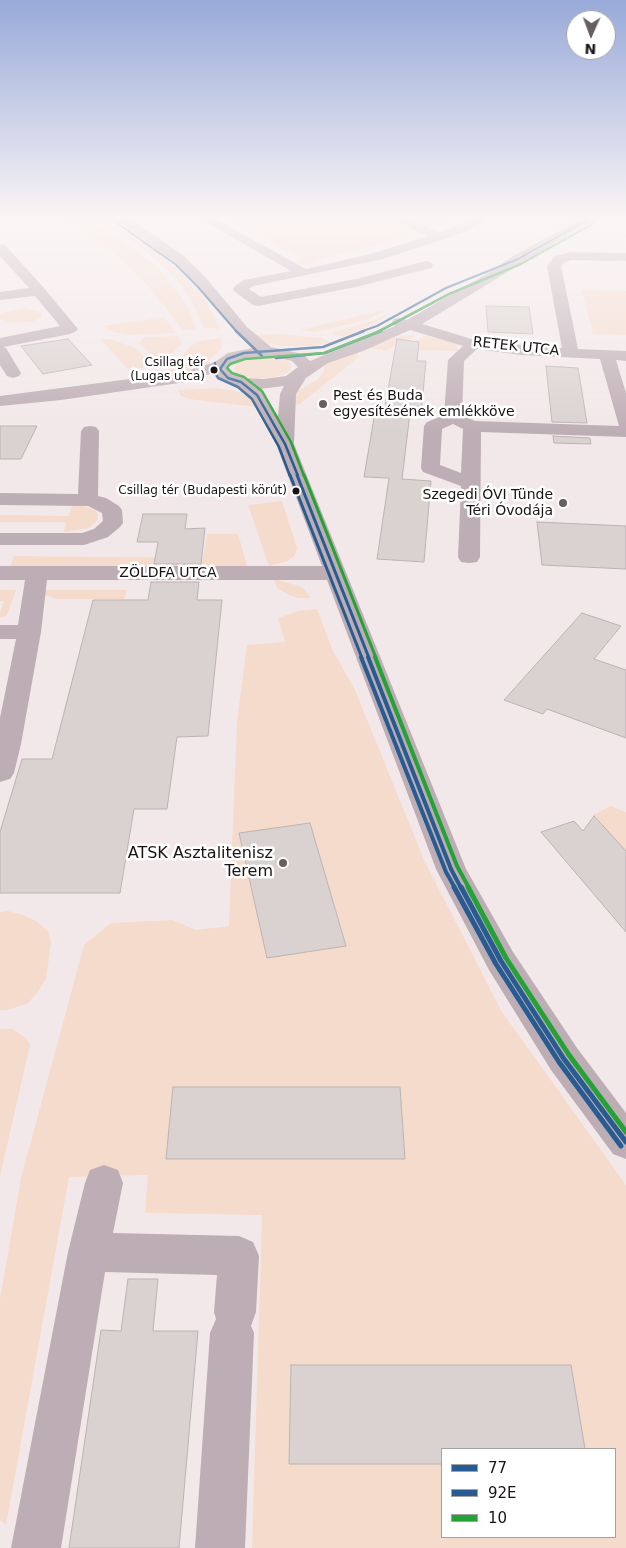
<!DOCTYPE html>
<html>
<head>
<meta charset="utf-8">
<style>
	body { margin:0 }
	#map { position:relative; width:626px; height:1548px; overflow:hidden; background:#f3e8e9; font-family:"DejaVu Sans",sans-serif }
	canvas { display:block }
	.legend { position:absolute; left:441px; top:1448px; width:175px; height:90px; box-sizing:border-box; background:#fff; border:1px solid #a3a1a1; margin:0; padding:6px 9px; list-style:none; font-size:15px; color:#1a1314 }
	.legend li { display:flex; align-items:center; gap:10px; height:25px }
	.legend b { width:25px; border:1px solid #a3a1a1 }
	.north { position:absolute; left:566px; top:10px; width:50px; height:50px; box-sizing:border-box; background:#fff; border:1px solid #a3a1a1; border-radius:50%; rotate:182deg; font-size:14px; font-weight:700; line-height:20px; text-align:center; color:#1a1314 }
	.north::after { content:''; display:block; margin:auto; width:18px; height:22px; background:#665e5f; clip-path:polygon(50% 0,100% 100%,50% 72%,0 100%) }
</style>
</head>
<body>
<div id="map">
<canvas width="626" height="1548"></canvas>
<ul class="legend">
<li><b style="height:6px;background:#275b91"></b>77</li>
<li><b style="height:6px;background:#275b91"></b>92E</li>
<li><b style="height:6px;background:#25a235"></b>10</li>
</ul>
<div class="north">N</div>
</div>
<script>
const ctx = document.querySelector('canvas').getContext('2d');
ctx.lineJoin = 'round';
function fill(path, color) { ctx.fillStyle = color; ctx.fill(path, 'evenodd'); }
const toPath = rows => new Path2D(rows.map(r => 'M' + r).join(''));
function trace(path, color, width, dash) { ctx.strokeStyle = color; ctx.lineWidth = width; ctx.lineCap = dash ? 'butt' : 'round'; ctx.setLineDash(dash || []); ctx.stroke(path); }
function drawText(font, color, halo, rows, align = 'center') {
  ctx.font = font + ' "DejaVu Sans",sans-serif'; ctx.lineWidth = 5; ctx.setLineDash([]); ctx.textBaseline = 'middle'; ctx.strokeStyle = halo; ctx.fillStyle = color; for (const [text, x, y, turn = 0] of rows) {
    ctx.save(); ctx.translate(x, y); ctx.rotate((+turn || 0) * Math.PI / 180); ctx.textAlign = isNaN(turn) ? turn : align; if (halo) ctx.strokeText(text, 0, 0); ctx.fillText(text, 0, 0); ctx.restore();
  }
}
fill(toPath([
	[64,218,84,218,136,250,157,267,183,299,190,311,196,329,183,330,143,280,110,249],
	[92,218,110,218,162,254,205,298,220,329,204,328,194,305,183,287,162,265,138,246],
	[228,218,456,218,412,235,301,265,295,262,301,259],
	[582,290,626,291,626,335,593,334],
	[25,308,41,312,42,317,34,321,20,323,7,323,0,319,0,315,5,312],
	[388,309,369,319,325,330,312,332,299,330],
	[393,312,367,327,342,337,331,333,369,322],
	[164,317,176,333,131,335,113,332,103,326],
	[278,334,322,338,331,342,311,346,282,346,263,341,253,335],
	[408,335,416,336,385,351,369,348,389,339],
	[178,336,182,344,163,361,159,361,139,343,143,338,148,337],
	[426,336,451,342,456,344,459,351,405,350,402,348],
	[221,338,221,349,202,367,172,377,170,369,193,344,200,341],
	[100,339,110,339,136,348,147,360,147,364,143,368,129,370],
	[357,352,359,357,300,404,294,406,296,392,317,380,323,373,325,365,337,358],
	[262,356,287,360,292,367,286,374,270,378,250,378,237,373,234,369,235,365,239,362],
	[217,388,241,392,251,398,256,407,189,399,181,396,178,390],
	[282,501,297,548,295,555,288,561,269,566,248,505],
	[72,505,81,505,95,510,98,514,98,519,89,528,64,532,66,522,0,522,0,515,69,516],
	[207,534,238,534,247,566,10,566,14,556,203,558],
	[274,579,296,585,304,589,311,598,296,598,287,594,277,588],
	[0,590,16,590,7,615,2,617,0,617,0,613,4,601,0,601],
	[43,590,127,590,124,599,57,599,45,595],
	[317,609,333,651,355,690,425,862,502,1012,626,1185,626,1548,252,1548,262,1215,145,1213,148,1175,69,1177,6,1525,0,1520,0,1299,21,1178,84,945,111,923,172,920,196,930,229,926,237,721,247,645,285,642,278,618,298,611],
	[310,823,346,945,267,958,239,834],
	[173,1087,400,1087,405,1159,166,1159],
	[291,1365,571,1365,585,1449,615,1449,615,1537,442,1537,442,1464,290,1464],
	[611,806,626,812,626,851,593,815],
	[8,911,23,915,36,921,49,932,51,943,46,979,37,993,27,1004,7,1010,0,1010,0,912],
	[0,1029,13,1029,27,1039,30,1045,0,1176]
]), '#f5dbcc');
const building = toPath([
	[486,306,529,307,533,334,488,332,486,306],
	[68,339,92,365,43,374,21,346,68,339],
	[397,339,419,342,417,361,426,361,421,414,410,413,402,479,431,481,424,562,377,559,389,478,364,477,375,412,384,412,397,339],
	[546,366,578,368,587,423,552,422,546,366],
	[0,426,37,426,21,459,0,459,0,426],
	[553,436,590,438,591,444,554,443,553,436],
	[143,514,187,514,185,529,205,528,201,564,154,564,158,542,137,542,143,514],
	[537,522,626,526,626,569,542,565,537,522],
	[151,582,199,582,197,600,222,600,208,736,177,737,167,809,134,809,120,893,0,893,0,832,22,759,52,759,93,600,148,600,151,582],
	[582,613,621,626,594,659,626,670,626,738,547,709,543,714,504,700,582,613],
	[594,816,626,851,626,932,541,832,574,821,583,831,594,816],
	[310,823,346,946,267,958,239,833,310,823],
	[173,1087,400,1087,405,1159,166,1159,173,1087],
	[128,1279,158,1279,153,1331,198,1331,179,1548,69,1548,101,1330,121,1331,128,1279],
	[291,1365,571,1365,585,1449,442,1449,442,1464,289,1464,291,1365]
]);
fill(building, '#dad2d1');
trace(building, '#bbb3b3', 1);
fill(toPath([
	[114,218,129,218,184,256,207,279,247,327,271,347,303,354,310,361,395,326,392,322,394,319,399,318,407,320,488,273,513,256,582,218,597,218,422,324,475,340,521,345,562,348,547,266,555,256,571,252,626,253,626,261,571,260,565,262,561,266,578,349,626,351,626,361,616,360,626,393,626,437,481,432,480,557,477,562,469,563,461,562,458,557,461,486,423,472,421,468,424,426,427,422,444,415,448,360,463,346,410,330,363,351,328,363,306,378,296,394,294,444,466,869,513,952,577,1048,626,1113,626,1159,613,1154,551,1070,489,970,436,869,327,580,47,580,41,632,21,744,14,773,10,779,0,782,0,718,16,639,0,639,0,625,18,625,25,580,0,580,0,566,322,566,276,444,250,398,235,386,216,377,213,373,186,382,61,400,0,406,0,396,183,372,215,362,228,353,253,348,237,333,197,285,174,262,114,218],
	[477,349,521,355,600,359,619,426,475,421,462,415,464,361,477,349],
	[255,357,275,357,292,361,298,367,286,376,264,379,245,378,229,371,229,367,239,360,255,357],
	[284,386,280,394,278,416,260,389,284,386],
	[453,424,463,429,461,473,440,465,442,429,453,424],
	[199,218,214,218,306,269,374,253,427,236,389,218,406,218,439,232,458,226,473,218,489,218,466,232,383,259,253,286,249,289,261,297,356,279,426,261,431,262,433,265,431,268,356,287,258,306,253,305,235,292,233,289,235,286,244,280,291,271,199,218],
	[0,244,5,245,44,288,78,329,75,332,70,334,3,347,6,348,21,373,19,376,13,378,7,376,0,365,0,338,60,326,35,296,0,300,0,292,29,288,0,256,0,244],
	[90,426,96,427,99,431,98,496,106,498,119,506,122,510,123,523,120,527,108,537,84,545,0,545,0,533,82,533,94,529,103,521,102,513,88,506,0,505,0,493,78,494,81,431,84,427,90,426],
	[104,1165,118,1170,123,1183,113,1233,239,1236,253,1242,259,1256,256,1312,251,1326,254,1333,245,1548,195,1548,210,1333,216,1319,214,1312,217,1275,105,1272,61,1548,11,1548,68,1252,85,1183,90,1170,104,1165]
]), '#bdadb4');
trace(toPath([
	[360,332,377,326,446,288,518,259,591,218]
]), '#275b91', 2);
trace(toPath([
	[298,476,285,444,257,395,241,382,228,378,220,369,227,359,244,353,323,347,364,331]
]), '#275b91', 2.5);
trace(toPath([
	[297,475,369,658]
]), '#275b91', 3);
trace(toPath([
	[368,657,451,869,461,888]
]), '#275b91', 4);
trace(toPath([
	[461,887,501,961,564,1059,626,1142]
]), '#275b91', 5);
trace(toPath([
	[117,223,175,264,197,286,237,332],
	[378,332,449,294,521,264,594,223]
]), '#275b91', 2);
trace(toPath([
	[236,331,262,356],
	[276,358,325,353,381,331],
	[215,363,214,370,218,378,238,387,252,399,279,447,290,476]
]), '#275b91', 2.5);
trace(toPath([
	[290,475,362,658]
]), '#275b91', 3);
trace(toPath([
	[361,657,446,872,455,888]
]), '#275b91', 4);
trace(toPath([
	[454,887,496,964,559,1062,621,1146]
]), '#275b91', 5);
trace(toPath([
	[377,332,449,294,521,264,594,223]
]), '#25a235', 2);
trace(toPath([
	[304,476,291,442,262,391,244,377,232,373,227,368,230,364,245,359,324,353,380,331]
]), '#25a235', 2.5);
trace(toPath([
	[304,475,376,658]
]), '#25a235', 3);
trace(toPath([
	[375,657,457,866,469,888]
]), '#25a235', 4);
trace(toPath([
	[468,887,506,958,569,1055,626,1132]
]), '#25a235', 5);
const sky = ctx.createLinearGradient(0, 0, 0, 435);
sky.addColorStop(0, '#98aad9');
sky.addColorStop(0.5, '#faf5f5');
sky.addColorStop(1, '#faf5f500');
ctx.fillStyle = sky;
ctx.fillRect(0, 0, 626, 435);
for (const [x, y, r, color] of [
	[214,370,4.5,"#1a1314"],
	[323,404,5,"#665e5f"],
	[296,491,4.5,"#1a1314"],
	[563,503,5,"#665e5f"],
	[283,863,5,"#665e5f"]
]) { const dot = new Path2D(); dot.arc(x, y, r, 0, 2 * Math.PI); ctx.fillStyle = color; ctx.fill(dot); trace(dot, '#fff', 2); }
drawText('12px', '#1a1314', '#fff', [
	["Csillag tér",205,363],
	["(Lugas utca)",205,377],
	["Csillag tér (Budapesti körút)",287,491]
], 'right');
drawText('14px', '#1a1314', '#fff', [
	["RETEK UTCA",516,347,6],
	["ZÖLDFA UTCA",168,573]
]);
drawText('14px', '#1a1314', '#fff', [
	["Pest és Buda",333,396],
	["egyesítésének emlékköve",333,412],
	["Szegedi ÓVI Tünde",553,495,"right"],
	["Téri Óvodája",553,511,"right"]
], 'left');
drawText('16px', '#1a1314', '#fff', [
	["ATSK Asztalitenisz",273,854],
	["Terem",273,872]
], 'right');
</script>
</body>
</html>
